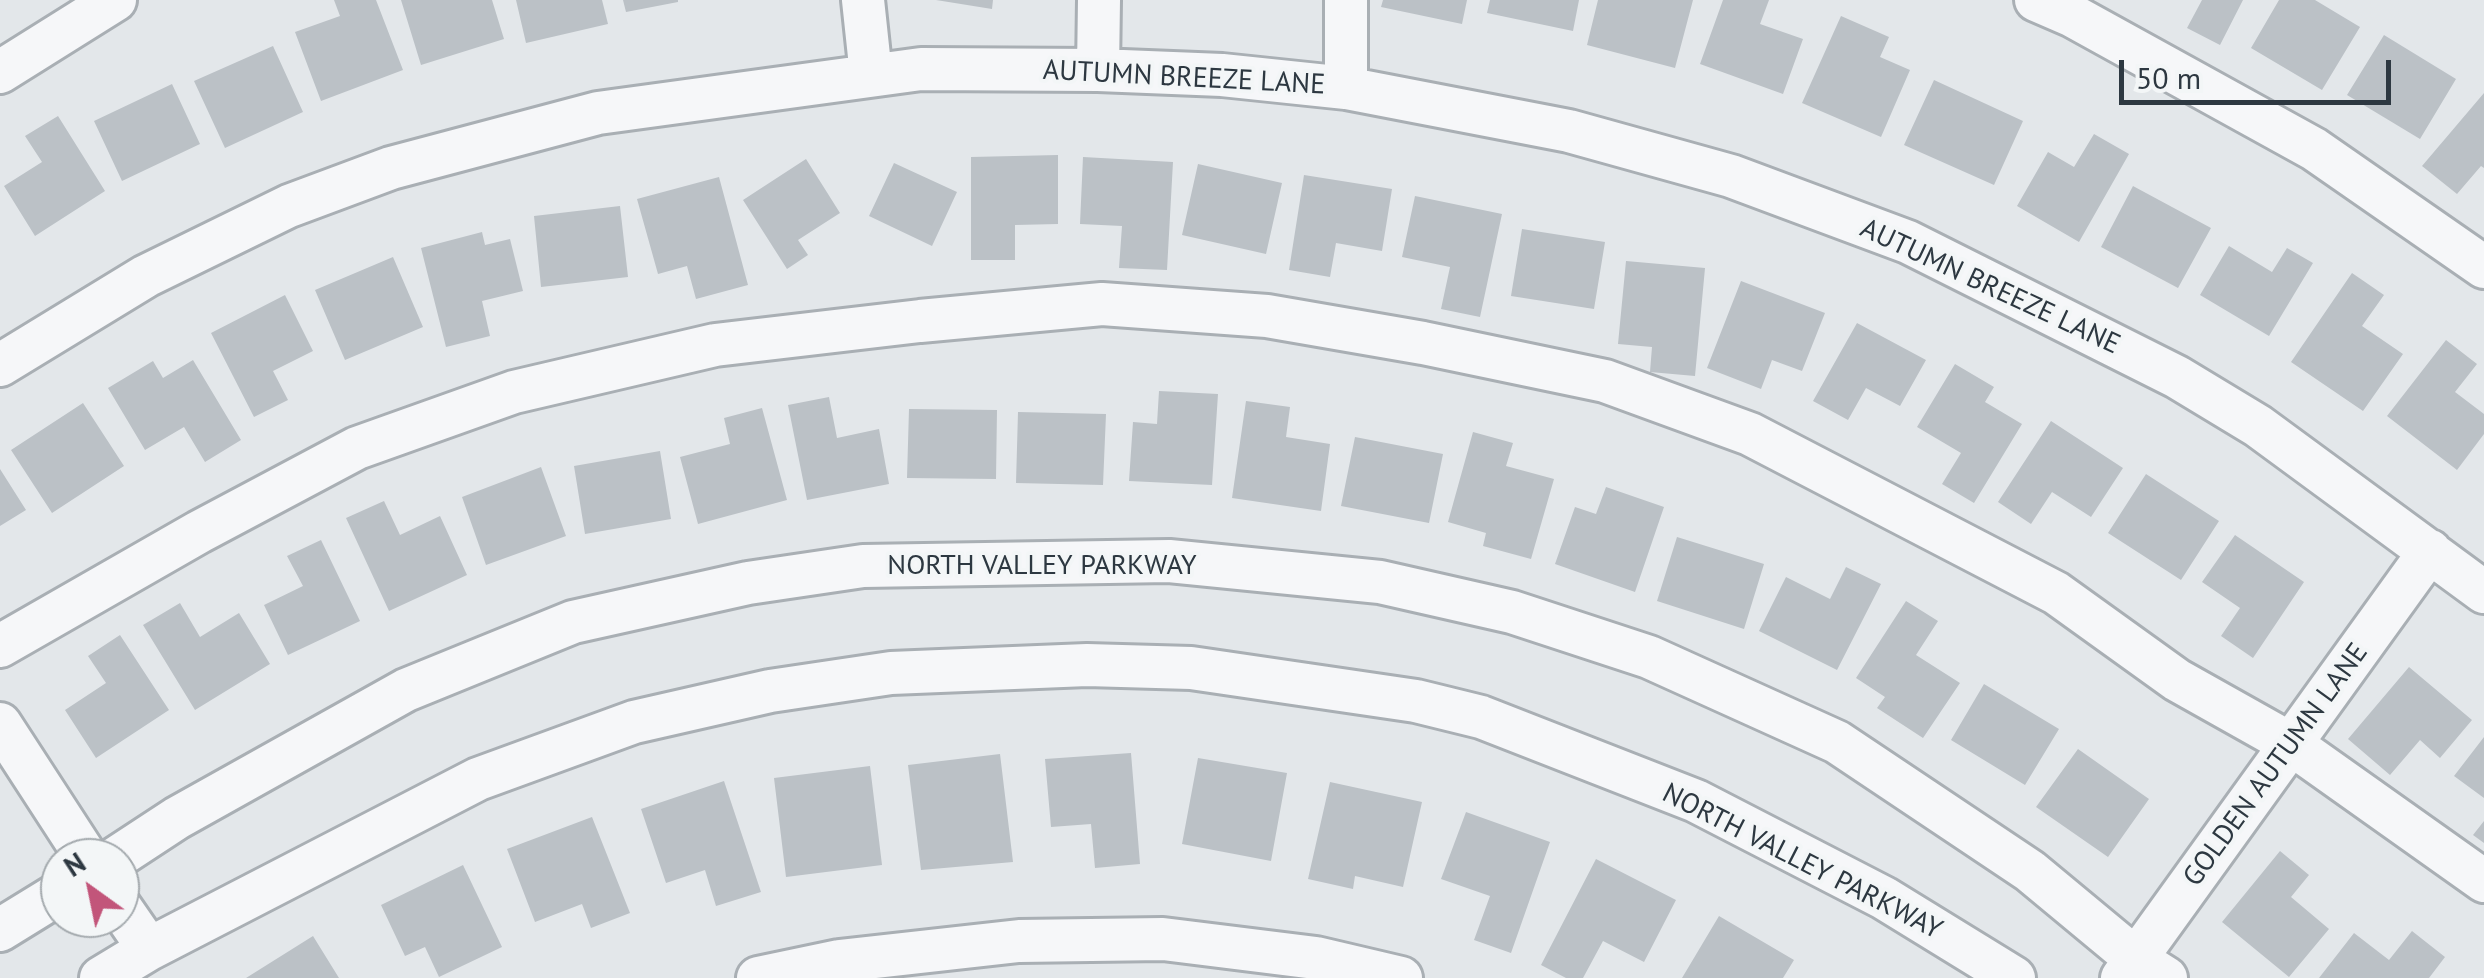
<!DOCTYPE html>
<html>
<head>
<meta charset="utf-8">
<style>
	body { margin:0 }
	#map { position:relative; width:2484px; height:978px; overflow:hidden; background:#e3e7ea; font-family:"PT Sans",sans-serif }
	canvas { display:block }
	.north { position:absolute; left:40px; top:838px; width:100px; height:100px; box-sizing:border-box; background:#f3f6f7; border:2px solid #a4aaae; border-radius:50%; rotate:327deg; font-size:28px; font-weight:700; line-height:40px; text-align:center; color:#2d3841 }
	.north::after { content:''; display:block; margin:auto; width:35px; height:45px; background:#c2557a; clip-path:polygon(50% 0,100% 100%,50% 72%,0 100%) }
	.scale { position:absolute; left:2119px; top:60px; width:272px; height:45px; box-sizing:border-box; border:5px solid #2d3841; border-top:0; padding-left:12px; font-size:30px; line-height:35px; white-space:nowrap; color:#2d3841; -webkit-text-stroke:8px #f3f6f7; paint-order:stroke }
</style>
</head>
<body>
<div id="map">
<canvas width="2484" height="978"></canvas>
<div class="north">N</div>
<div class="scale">50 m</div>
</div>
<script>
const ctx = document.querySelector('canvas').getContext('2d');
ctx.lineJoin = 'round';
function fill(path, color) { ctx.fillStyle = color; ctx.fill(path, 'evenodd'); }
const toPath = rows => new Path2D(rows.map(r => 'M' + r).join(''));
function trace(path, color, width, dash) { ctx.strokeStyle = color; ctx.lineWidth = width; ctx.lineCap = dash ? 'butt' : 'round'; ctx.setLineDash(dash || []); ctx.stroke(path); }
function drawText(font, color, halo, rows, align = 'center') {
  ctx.font = font + ' "PT Sans",sans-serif'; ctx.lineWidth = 8; ctx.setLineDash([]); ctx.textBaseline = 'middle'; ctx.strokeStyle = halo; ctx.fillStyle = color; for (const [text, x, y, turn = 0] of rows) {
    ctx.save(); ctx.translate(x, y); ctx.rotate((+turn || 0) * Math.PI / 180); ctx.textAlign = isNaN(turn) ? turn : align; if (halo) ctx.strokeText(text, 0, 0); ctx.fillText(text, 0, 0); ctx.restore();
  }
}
fill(toPath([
	[334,0,376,0,403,70,321,101,295,32,340,16],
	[401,0,492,0,504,39,421,65],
	[516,0,602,0,608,24,526,43],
	[623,0,678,0,678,2,626,12],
	[936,0,993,0,992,9],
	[1383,0,1467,0,1462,24,1381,7],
	[1490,0,1579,0,1573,31,1487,13],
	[1598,0,1693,0,1675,68,1587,45],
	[1723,0,1769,0,1760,24,1803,39,1783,94,1700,64],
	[2202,0,2243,0,2220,45,2187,28],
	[2279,0,2315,0,2360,27,2322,90,2251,48],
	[1841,16,1889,37,1880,57,1910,70,1881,137,1802,103],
	[2384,35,2456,79,2420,139,2347,95],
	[273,46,303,112,225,148,194,81],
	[1934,80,2023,121,1994,185,1904,145],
	[172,84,200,144,122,181,94,121],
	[2484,93,2484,168,2481,166,2457,194,2422,166],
	[58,116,105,191,35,236,4,186,42,162,25,136],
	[2094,134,2129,154,2079,242,2017,206,2048,152,2074,167],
	[1058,155,1058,224,1015,225,1015,260,971,260,971,157],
	[1083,157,1173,162,1167,270,1119,268,1122,226,1080,224],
	[806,159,840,213,798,240,808,255,787,269,743,200],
	[894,163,957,192,932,246,869,216],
	[1198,164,1282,183,1266,254,1182,235],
	[1304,175,1392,189,1382,251,1336,243,1330,277,1289,270],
	[719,177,748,285,696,299,687,266,658,274,637,199],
	[2133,186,2211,228,2178,288,2101,247],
	[1415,196,1502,214,1480,317,1441,309,1450,267,1402,257],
	[620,206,628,277,541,287,534,216],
	[1522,229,1605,242,1594,309,1511,296],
	[482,232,485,245,510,239,523,291,482,301,490,336,446,347,421,248],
	[2229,246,2272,272,2287,248,2313,263,2269,336,2200,295],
	[393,257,423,327,345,360,315,290],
	[1626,261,1705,268,1695,376,1650,372,1652,347,1618,344],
	[2352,273,2384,295,2362,326,2403,354,2363,411,2291,362],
	[1741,281,1825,313,1802,371,1772,360,1761,389,1707,368],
	[285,295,313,351,273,371,288,400,254,417,211,333],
	[1857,323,1926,360,1900,406,1866,388,1848,420,1813,401],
	[2446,340,2477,364,2455,392,2484,414,2484,434,2457,470,2387,416],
	[193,360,241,440,205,462,184,427,145,450,108,388,153,361,163,378],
	[1955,364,1994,387,1985,402,2022,424,1974,503,1942,484,1961,453,1917,427],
	[1159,391,1218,394,1212,485,1129,481,1133,422,1157,424],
	[829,397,837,438,879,429,889,484,807,500,788,405],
	[1246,401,1290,407,1286,437,1330,444,1321,511,1232,498],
	[83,403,124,466,52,513,11,450],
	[762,408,787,500,698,524,680,457,730,444,724,418],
	[909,409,997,410,996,479,907,478],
	[1018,412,1106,414,1103,485,1016,483],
	[2051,421,2123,468,2091,517,2052,492,2031,524,1998,502],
	[1473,432,1513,443,1506,466,1554,479,1531,559,1483,546,1486,533,1448,522],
	[1355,437,1443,454,1429,523,1341,506],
	[660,451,671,519,585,534,574,466],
	[541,467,566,536,486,565,462,497],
	[0,469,26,510,0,526],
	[2146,474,2219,521,2181,580,2108,533],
	[1606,487,1664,507,1635,592,1555,564,1575,507,1596,514],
	[384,501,400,535,440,516,467,575,389,611,346,518],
	[2235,535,2304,582,2253,658,2221,636,2240,608,2202,582],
	[1677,537,1764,564,1744,629,1657,601],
	[321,540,360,621,288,655,264,605,303,586,287,556],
	[1846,567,1881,584,1837,670,1759,631,1786,577,1830,599],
	[1906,601,1938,621,1916,655,1960,683,1923,738,1877,708,1885,697,1856,678],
	[180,603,200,637,239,613,270,664,195,710,143,625],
	[120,635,169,710,96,758,65,710,106,683,88,656],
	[2409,667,2472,720,2440,758,2420,740,2390,775,2348,739],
	[1984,684,2059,729,2025,785,1951,740],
	[2484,737,2484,798,2454,776],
	[2078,749,2149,799,2108,857,2036,807],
	[1131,753,1140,864,1095,868,1091,824,1051,827,1045,759],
	[1000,754,1013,862,921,870,908,765],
	[1198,758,1287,773,1271,861,1182,844],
	[870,766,882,865,786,877,774,778],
	[724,781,761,892,716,906,705,870,666,883,641,809],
	[1330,782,1422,802,1403,887,1355,876,1353,889,1308,879],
	[1466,812,1550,842,1511,953,1474,940,1490,896,1441,879],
	[592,817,630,913,591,928,582,904,535,922,507,849],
	[2484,821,2484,843,2473,835],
	[2280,851,2309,875,2291,897,2329,929,2289,977,2222,922],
	[1596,859,1676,900,1644,962,1603,941,1583,978,1566,978,1541,965],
	[463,865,502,947,439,977,425,947,405,956,381,905],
	[1719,916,1794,960,1783,978,1682,978],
	[2412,931,2445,957,2429,978,2319,978,2354,933,2389,960],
	[313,936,339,978,246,978]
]), '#bbc1c6');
const minor = toPath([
	[863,0,871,75],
	[1346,0,1346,88],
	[2036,0,2073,16,2314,149,2484,267],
	[1098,70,1099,0],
	[0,72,115,0],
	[0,365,146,276,289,206,391,168,598,113,921,69,1098,70,1222,75,1346,88,1569,131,1731,176,1908,242,2177,377,2258,426,2484,592],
	[0,646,199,532,357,448,514,392,715,345,920,321,1102,304,1267,316,1423,343,1605,381,1750,434,2056,593,2177,680,2291,744,2484,881],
	[0,724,87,858],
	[116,858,177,818,406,690,573,622,748,583,863,566,1169,561,1380,582,1512,612,1649,657,1837,742,2030,871,2136,959,2166,978],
	[120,907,149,949],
	[0,930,60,893],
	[101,978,149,949,478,779,634,722,770,691,891,673,1087,665,1191,668,1416,701,1481,717,1696,801,1884,898,2014,978],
	[758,978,839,961,1019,941,1163,939,1316,958,1401,978],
	[2122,978,2430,551]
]);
trace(minor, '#a9afb4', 48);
trace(minor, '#f6f7f9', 42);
drawText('28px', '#2d3841', '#f3f6f7', [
	["AUTUMN BREEZE LANE",1184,78,3],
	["AUTUMN BREEZE LANE",1990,287,25],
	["NORTH VALLEY PARKWAY",1042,566],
	["GOLDEN AUTUMN LANE",2276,765,-54],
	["NORTH VALLEY PARKWAY",1802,862,27]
]);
</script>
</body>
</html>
